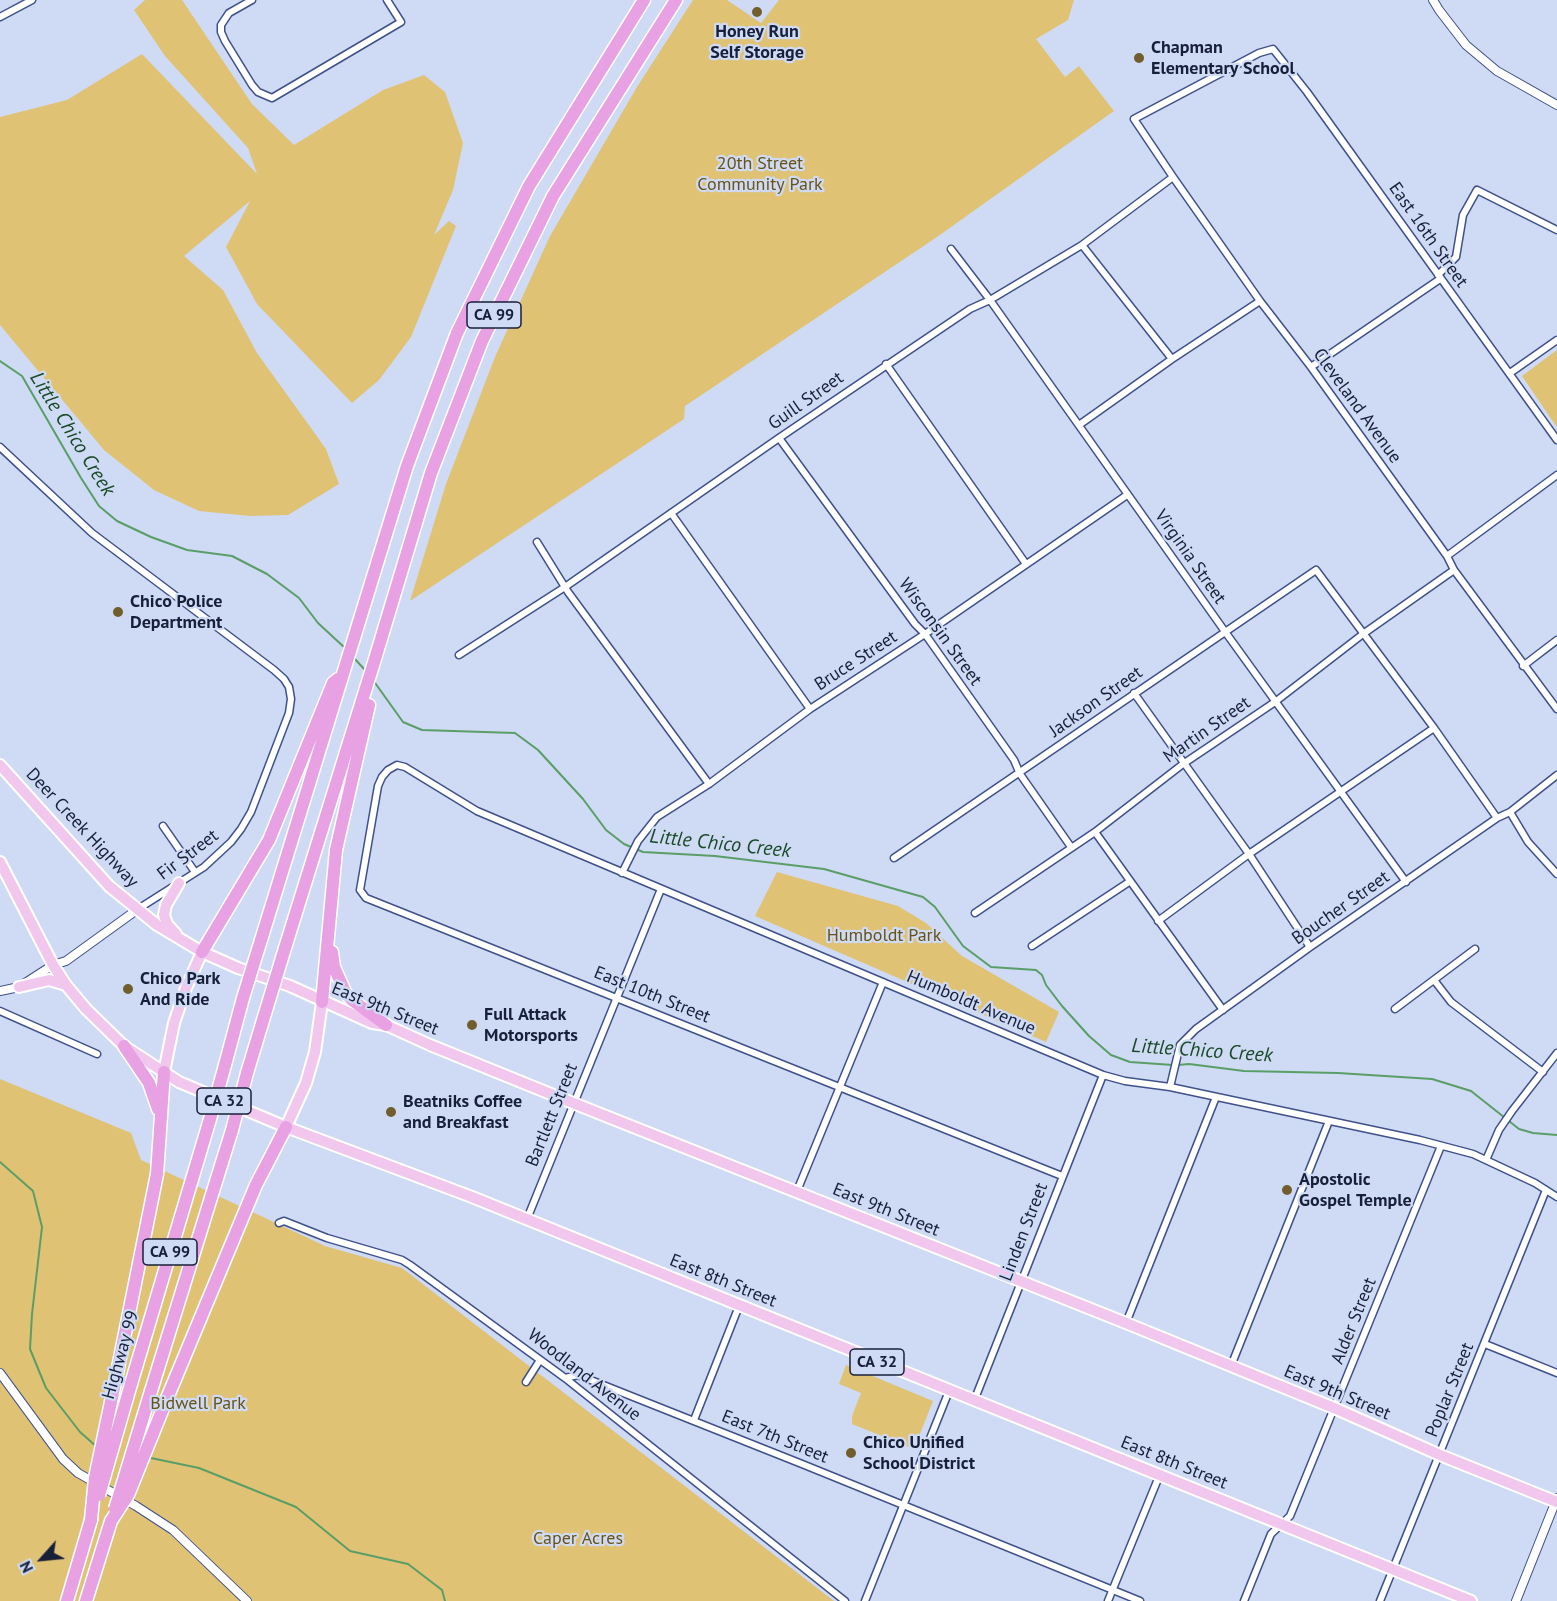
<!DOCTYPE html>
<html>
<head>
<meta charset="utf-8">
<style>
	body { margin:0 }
	#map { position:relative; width:1557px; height:1601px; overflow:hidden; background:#cfdaf4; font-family:"PT Sans",sans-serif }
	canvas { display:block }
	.north { position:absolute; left:12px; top:1529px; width:60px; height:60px; -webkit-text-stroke:4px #cfdaf4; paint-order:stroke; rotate:243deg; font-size:16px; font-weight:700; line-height:24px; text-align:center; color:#182039 }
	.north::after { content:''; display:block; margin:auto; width:21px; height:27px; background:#182039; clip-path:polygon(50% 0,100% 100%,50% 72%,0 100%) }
</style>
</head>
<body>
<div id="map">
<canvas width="1557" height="1601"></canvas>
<div class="north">N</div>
</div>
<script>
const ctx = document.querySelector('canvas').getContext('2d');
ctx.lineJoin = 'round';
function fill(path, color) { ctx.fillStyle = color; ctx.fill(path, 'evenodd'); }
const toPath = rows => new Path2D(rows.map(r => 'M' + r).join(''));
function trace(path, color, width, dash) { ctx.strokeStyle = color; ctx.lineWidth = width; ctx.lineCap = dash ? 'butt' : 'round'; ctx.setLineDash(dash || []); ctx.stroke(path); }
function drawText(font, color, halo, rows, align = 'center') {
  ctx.font = font + ' "PT Sans",sans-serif'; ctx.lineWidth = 4.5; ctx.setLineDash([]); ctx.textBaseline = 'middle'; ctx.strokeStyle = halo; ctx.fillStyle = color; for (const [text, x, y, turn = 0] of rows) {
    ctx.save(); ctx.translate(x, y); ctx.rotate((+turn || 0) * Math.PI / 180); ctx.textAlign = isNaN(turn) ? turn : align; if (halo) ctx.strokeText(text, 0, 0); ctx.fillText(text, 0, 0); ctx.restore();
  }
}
fill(toPath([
	[145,0,182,0,252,104,294,145,383,90,424,75,445,92,463,143,453,190,434,235,449,221,456,226,411,337,379,380,352,403,257,304,226,247,250,201,184,256,223,290,257,353,326,449,339,484,288,515,250,516,199,511,154,490,104,450,0,325,0,117,67,100,142,54,257,174,248,148,165,56,134,10],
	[693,0,727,0,761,23,779,0,1074,0,1068,20,1036,39,1065,77,1079,66,1114,111,937,237,685,406,684,419,410,601,446,484,495,357,550,236,637,87],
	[1557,350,1557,425,1556,426,1522,376],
	[777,872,898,906,926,923,962,956,1059,1012,1046,1042,755,916],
	[0,1079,131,1133,141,1160,325,1246,402,1268,834,1601,0,1601],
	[846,1365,933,1401,914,1449,852,1424,852,1416,861,1393,839,1384]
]), '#e0c275');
trace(toPath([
	[0,361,22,376,81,478,99,506,117,521,151,537,187,550,232,556,267,574,299,598,318,623,345,648],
	[353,657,366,671],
	[373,680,403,722,422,730,515,733,538,750,583,799,606,830,624,844,643,852,715,856,824,869,923,897,935,907,963,946,991,967,1036,970,1042,975,1046,985,1062,1006,1089,1036,1111,1055,1130,1062,1173,1065],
	[1178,1065,1189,1064,1244,1071,1338,1073,1432,1079,1471,1091,1519,1129,1533,1133,1557,1135],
	[0,1162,33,1191,42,1227,32,1314,30,1349,46,1388,80,1432,97,1447],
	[146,1457,199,1468,296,1507,350,1551,408,1564,442,1590,445,1601]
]), '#5a9e67', 2);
const minor = toPath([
	[252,0,229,13,221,25,221,32,225,41,252,85,258,92,272,98,401,22,387,0],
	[0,17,32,0],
	[1082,245,1172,359],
	[951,249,990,300,1226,633,1406,882],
	[1438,275,1456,257,1463,215,1477,190,1557,230],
	[886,364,1026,564],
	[1311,367,1440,279],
	[1510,373,1557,340],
	[1079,425,1172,359,1260,301],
	[779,438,915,624,925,634,1014,760,1020,774,1071,847],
	[1557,440,1307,92,1273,49,1259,53,1134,119,1173,177,1260,301,1311,367,1447,556,1454,570,1557,709],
	[0,447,92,533,274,670,284,679,289,687,291,699,289,713,251,812,241,829,231,842,204,867,138,909],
	[671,513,810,709],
	[537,542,568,592,709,784],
	[1447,556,1557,475],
	[459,655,565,587,779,438,970,309,990,300,1082,245,1173,177],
	[1523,666,1557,640],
	[1134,693,1249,854,1310,947],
	[1510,812,1528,842,1557,874],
	[163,826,195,872],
	[1095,832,1223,1010],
	[894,858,1316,570,1434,728,1497,818],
	[622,873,638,841,657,817,709,784,810,709,925,634,1127,495],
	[975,913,1095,832,1183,764,1275,702,1363,634,1454,570],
	[1158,921,1249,854,1434,728],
	[1032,946,1129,882],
	[1434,980,1451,1002,1543,1072],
	[1395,1009,1475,949],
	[0,1011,97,1054],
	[1170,1087,1180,1045,1196,1029,1310,947,1497,818,1510,812,1557,775],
	[1486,1160,1499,1130,1512,1111,1557,1053],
	[1062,1176,366,898,360,890,378,786,382,777,388,770,397,765,405,767,477,811,1103,1075,1125,1081,1170,1087,1420,1140,1473,1154,1535,1183,1557,1197],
	[797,1191,883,982],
	[527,1219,661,889],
	[279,1223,284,1221,327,1238,402,1260,410,1265,565,1378,845,1601],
	[1126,1323,1216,1097],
	[1485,1344,1557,1373],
	[1231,1366,1329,1121],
	[565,1378,578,1375,802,1464,1140,1601],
	[526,1382,540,1360],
	[974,1401,1103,1075],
	[694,1420,739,1306],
	[865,1601,949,1391],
	[1108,1601,1160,1474],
	[1244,1601,1271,1534,1290,1516,1441,1146],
	[1380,1601,1546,1190]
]);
const tertiary = toPath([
	[1433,0,1439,10,1466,45,1497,71,1557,105],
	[0,991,19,987,53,965,66,961,138,909],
	[0,1373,63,1459,78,1473,136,1506,173,1530,247,1601],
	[1516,1601,1557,1498]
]);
const primary = toPath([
	[0,765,109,886,157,925,202,952,238,968,290,986,372,1023,386,1025,430,1045,573,1103,1126,1323,1334,1408,1440,1455,1557,1502],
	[0,862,53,965,66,985,86,1009,124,1046,179,1082,286,1127,472,1197,1471,1601],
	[176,934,167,924,164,915,166,905,179,883],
	[19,987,49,980,66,985],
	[164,1072,174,1023,186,988,202,952],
	[286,1127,306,1083,315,1052,322,1002]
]);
const motorway = toPath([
	[261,940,407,466,457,333,529,186,644,0],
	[285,948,375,659,431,473,482,341,553,196,676,0],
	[202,952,269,840,333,683,338,679],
	[332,952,334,967,345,992,352,1000,386,1025],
	[322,1002,336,850,369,705],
	[124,1046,149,1083,158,1109],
	[225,1065,243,998],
	[247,1073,267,1007],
	[116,1378,157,1174,164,1072],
	[131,1384,210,1119],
	[151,1391,232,1130],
	[168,1396,256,1185,286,1127],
	[67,1601,91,1520],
	[86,1601,111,1521]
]);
trace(minor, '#3f518a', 9);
trace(tertiary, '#3f518a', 10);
trace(primary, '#fff', 14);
trace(motorway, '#fff', 15);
trace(minor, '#fff', 6);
trace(tertiary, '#fff', 8);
trace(primary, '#f1c7ee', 10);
trace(motorway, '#e8a1e3', 12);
const motorwayBridge = toPath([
	[243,998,261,940],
	[267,1007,285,948],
	[210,1119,225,1065],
	[232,1130,247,1073],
	[99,1495,131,1384],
	[115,1509,151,1391],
	[91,1520,95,1478,116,1378],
	[111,1521,128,1495,168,1396]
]);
trace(motorwayBridge, '#fff', 15, []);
trace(motorwayBridge, '#e8a1e3', 12);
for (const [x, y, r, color] of [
	[757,12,6,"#715e2c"],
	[1139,58,6,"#715e2c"],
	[118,612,6,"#715e2c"],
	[128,989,6,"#715e2c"],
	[472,1025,6,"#715e2c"],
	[391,1112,6,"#715e2c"],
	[1287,1190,6,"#715e2c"],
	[851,1453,6,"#715e2c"]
]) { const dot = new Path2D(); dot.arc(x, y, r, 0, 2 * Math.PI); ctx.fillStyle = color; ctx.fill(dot); trace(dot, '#cfdaf4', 2); }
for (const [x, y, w] of [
	[494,315,54],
	[224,1101,54],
	[170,1252,54],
	[877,1362,54]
]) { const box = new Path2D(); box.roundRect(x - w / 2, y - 13, w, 26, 4.5); ctx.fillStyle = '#cfdaf4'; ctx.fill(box); trace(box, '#182039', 1.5); }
drawText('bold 16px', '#182039', null, [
	["CA 99",494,315],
	["CA 32",224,1101],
	["CA 99",170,1252],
	["CA 32",877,1362]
]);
drawText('bold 18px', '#182039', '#cfdaf4', [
	["Honey Run",757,32,"center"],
	["Self Storage",757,53,"center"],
	["Chapman",1151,48],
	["Elementary School",1151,69],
	["Chico Police",130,602],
	["Department",130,623],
	["Chico Park",140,979],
	["And Ride",140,1000],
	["Full Attack",484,1015],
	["Motorsports",484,1036],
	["Beatniks Coffee",403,1102],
	["and Breakfast",403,1123],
	["Apostolic",1299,1180],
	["Gospel Temple",1299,1201],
	["Chico Unified",863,1443],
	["School District",863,1464]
], 'left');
drawText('18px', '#685315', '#cfdaf4', [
	["20th Street",760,164],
	["Community Park",760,185],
	["Humboldt Park",884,936],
	["Bidwell Park",198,1404],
	["Caper Acres",578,1539]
]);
drawText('18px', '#182039', '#cfdaf4', [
	["East 16th Street",1428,235,55],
	["Guill Street",806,401,-35],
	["Cleveland Avenue",1357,406,54],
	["Virginia Street",1190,557,55],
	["Wisconsin Street",940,632,54],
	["Bruce Street",856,661,-33],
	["Jackson Street",1096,702,-35],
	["Martin Street",1207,730,-35],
	["Deer Creek Highway",82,828,47],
	["Fir Street",188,855,-37],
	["Boucher Street",1341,908,-35],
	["East 10th Street",652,995,22],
	["Humboldt Avenue",971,1003,23],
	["East 9th Street",385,1009,22],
	["Bartlett Street",552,1115,-68],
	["East 9th Street",886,1210,22],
	["Linden Street",1024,1232,-69],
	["East 8th Street",723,1281,22],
	["Alder Street",1354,1321,-68],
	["Highway 99",121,1355,-74],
	["Woodland Avenue",584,1375,38],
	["Poplar Street",1450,1390,-68],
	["East 9th Street",1337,1393,23],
	["East 7th Street",775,1437,22],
	["East 8th Street",1174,1463,22]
]);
drawText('italic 20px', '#184a25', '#cfdaf4', [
	["Little Chico Creek",72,434,58],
	["Little Chico Creek",720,844,6],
	["Little Chico Creek",1202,1051,4]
]);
</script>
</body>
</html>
